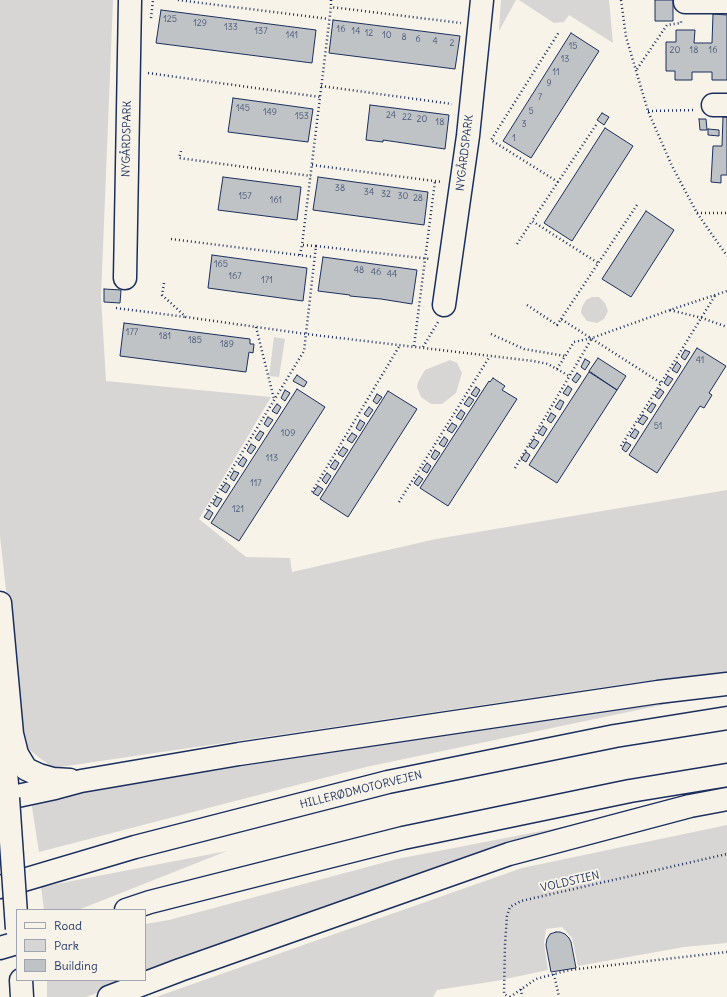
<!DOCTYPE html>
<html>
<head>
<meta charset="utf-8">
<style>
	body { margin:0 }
	#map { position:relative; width:727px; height:997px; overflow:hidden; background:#f7f3e8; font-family:Delius,sans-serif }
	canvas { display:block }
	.legend { position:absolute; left:16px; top:909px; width:130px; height:72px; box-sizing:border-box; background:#f7f3e8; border:1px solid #9fa5b1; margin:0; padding:5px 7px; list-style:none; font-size:12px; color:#1b2f5e }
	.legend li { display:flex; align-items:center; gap:8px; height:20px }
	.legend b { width:20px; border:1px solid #9fa5b1 }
</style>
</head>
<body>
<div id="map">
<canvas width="727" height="997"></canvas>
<ul class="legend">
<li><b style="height:5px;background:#f7f3e8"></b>Road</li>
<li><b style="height:11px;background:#d7d6d4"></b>Park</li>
<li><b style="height:11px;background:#c0c3c5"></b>Building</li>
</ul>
</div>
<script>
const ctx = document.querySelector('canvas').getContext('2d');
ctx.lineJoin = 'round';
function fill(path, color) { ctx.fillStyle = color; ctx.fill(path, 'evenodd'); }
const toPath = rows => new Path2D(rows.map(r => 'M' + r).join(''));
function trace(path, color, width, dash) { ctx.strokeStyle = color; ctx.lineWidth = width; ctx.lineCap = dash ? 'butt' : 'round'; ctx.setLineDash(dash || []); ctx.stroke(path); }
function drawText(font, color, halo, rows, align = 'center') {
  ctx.font = font + ' Delius,sans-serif'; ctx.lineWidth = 4; ctx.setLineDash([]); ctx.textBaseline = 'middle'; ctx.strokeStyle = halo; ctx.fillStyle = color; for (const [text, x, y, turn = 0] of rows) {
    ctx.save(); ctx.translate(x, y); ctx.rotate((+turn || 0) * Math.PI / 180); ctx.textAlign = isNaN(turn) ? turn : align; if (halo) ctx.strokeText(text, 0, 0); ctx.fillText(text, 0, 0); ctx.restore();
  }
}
fill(toPath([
	[0,0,113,0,101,297,106,381,271,397,199,519,246,557,290,558,292,572,436,539,727,490,727,673,639,682,53,768,23,745,0,536],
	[501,0,516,0,499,31],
	[519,0,609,0,613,43,569,15,564,22,554,23],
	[592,297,599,297,605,303,608,311,604,319,597,323,587,321,581,313,582,307,586,300],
	[274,337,285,339,279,377,269,376],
	[450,360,457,363,462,373,456,393,442,404,431,404,421,397,417,387,418,382,425,370],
	[714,694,366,767,39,852,31,801,384,743],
	[583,823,145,975,145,924,169,920,397,859],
	[727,825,727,943,684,947,578,966,572,938,562,927,546,929,544,943,548,970,496,981,437,990,433,997,156,997,522,868],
	[227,851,78,910,44,910,41,887],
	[47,980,132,980,86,997,47,997]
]), '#d7d6d4');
const building = toPath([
	[655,0,673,0,673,21,655,21,655,0],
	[161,10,316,30,312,63,156,43,161,10],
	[713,14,727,15,727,80,712,80,712,72,692,72,692,80,675,80,675,71,666,71,666,42,676,42,676,30,695,30,694,43,712,43,713,14],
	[333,20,460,36,455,69,329,53,333,20],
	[571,33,599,51,531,158,503,141,571,33],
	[233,98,313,109,308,142,228,132,233,98],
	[370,105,449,115,445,149,383,140,383,142,366,140,370,105],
	[602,113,609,117,604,125,597,120,602,113],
	[723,117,727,117,727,175,721,175,721,183,711,182,713,146,722,146,723,117],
	[699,119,706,119,707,130,700,130,699,119],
	[605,128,633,146,572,241,544,223,605,128],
	[708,129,719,130,719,136,708,135,708,129],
	[223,177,301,187,297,220,218,210,223,177],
	[318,177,428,192,424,225,313,210,318,177],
	[646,211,674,230,631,297,602,279,646,211],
	[212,255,307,268,303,301,208,288,212,255],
	[323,257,417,270,412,304,381,299,350,296,350,295,318,291,323,257],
	[104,289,121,290,120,303,104,302,104,289],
	[124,323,250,339,250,344,254,344,253,353,249,352,246,372,120,356,124,323],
	[697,348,726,366,709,393,712,395,704,408,700,406,657,473,629,455,697,348],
	[685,350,690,352,685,360,681,357,685,350],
	[598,358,626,376,617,390,589,371,598,358],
	[585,359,590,362,585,370,581,367,585,359],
	[677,362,681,366,677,373,672,370,677,362],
	[589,372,617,390,557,483,529,465,589,372],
	[577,373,581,376,576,383,572,380,577,373],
	[297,375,307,382,304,387,293,381,297,375],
	[668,376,673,379,668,386,664,383,668,376],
	[493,378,505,386,502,390,517,399,448,506,420,488,489,381,490,382,493,378],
	[568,386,572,389,568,396,563,393,568,386],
	[476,387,480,390,476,397,471,394,476,387],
	[297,389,325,407,239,541,211,523,297,389],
	[660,389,664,392,659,399,655,396,660,389],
	[285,390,290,393,285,401,281,398,285,390],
	[388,391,417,409,348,517,320,499,388,391],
	[377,394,382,397,377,404,373,401,377,394],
	[469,397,474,400,469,407,464,404,469,397],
	[560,400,564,402,560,410,555,407,560,400],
	[652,403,656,405,651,413,647,410,652,403],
	[277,404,281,407,277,414,272,411,277,404],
	[369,407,373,410,368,417,364,414,369,407],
	[461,410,465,413,461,420,456,417,461,410],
	[551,413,556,416,551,423,547,420,551,413],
	[643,415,648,418,643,425,638,422,643,415],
	[268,417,273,420,268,427,264,424,268,417],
	[360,420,365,423,360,431,356,428,360,420],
	[452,423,457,426,452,433,447,430,452,423],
	[543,426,547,429,543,436,538,433,543,426],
	[635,429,639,432,635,439,630,436,635,429],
	[260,431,264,433,259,441,255,438,260,431],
	[352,433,357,436,352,443,347,440,352,433],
	[444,437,448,440,444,447,439,444,444,437],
	[534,439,539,442,534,449,529,446,534,439],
	[626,442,631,445,626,452,622,449,626,442],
	[251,444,256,447,251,454,247,451,251,444],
	[343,447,348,450,343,457,338,454,343,447],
	[435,450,440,453,435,460,431,457,435,450],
	[526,452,530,455,526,462,521,459,526,452],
	[243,457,247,460,243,467,238,464,243,457],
	[335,460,339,463,335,470,330,467,335,460],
	[427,463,431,466,427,473,422,470,427,463],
	[234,471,239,473,234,481,230,478,234,471],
	[327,473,331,476,326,484,322,480,327,473],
	[419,476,423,479,418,486,414,483,419,476],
	[226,483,230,486,226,493,221,490,226,483],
	[318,486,323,489,318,496,313,493,318,486],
	[217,497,222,499,217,507,213,504,217,497],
	[209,510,213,513,209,520,204,517,209,510],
	[556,932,560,932,565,934,569,938,571,942,576,968,551,972,546,945,547,939,550,934,556,932]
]);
fill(building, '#c0c3c5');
trace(building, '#1b2f5e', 1);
const minor = toPath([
	[685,2,727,2],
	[713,105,727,105],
	[125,278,130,0],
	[444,305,468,136,482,0]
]);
const major = toPath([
	[0,799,8,798,2,718],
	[21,980,22,997]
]);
const highway = toPath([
	[0,603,12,734,17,754,26,769,39,775,53,779,70,780],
	[8,798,55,788,81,781,239,754,658,692,727,684],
	[0,887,135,847,388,782,615,736,727,718],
	[126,910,150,902,403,838,630,791,727,775],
	[0,948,17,943],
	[109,997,180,970,509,854,690,806,727,799]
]);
trace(minor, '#1b2f5e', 25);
trace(major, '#1b2f5e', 25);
trace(highway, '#1b2f5e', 25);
trace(toPath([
	[178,0,329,19],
	[331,0,331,7],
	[621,0,626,37,648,111,672,166,697,213,727,256],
	[151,18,153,0],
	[637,69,667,25,681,23,681,20],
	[148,73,320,97],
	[321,86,452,104],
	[648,111,696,110],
	[596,125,532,221,598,263],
	[181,151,179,158,311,176],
	[312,165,442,182],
	[558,182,491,140,559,32],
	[697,213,727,213],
	[171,239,314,257],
	[517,244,532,221],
	[316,246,430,259],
	[300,255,302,245],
	[164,283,162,295,186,317,306,334,533,361,548,364,569,376],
	[527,305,557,325,561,319,661,383],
	[116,308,186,317],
	[670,310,702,318,727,327],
	[561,319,637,205],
	[256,327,274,399],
	[491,334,524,349,565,356],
	[414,346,435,181],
	[423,347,438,322],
	[557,369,574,342,592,338,670,310,727,291],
	[621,446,661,383,716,294],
	[515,468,592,338],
	[312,492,400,345],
	[399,502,490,356],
	[207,510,304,351,316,246,302,245,331,7,461,23],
	[554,974,559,997],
	[521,989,522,997],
	[510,997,504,994,505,944,507,916,510,907,521,901,727,854],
	[510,997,536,979,569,970,727,952]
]), '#1b2f5e', 2.5, [1, 3]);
trace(minor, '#f7f3e8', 22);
trace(major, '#f7f3e8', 22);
trace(highway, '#f7f3e8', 22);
const majorBridge = toPath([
	[8,798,17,929]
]);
trace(majorBridge, '#1b2f5e', 25, []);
trace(majorBridge, '#f7f3e8', 22);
drawText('9px', '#445478', null, [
	["125",170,19],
	["129",200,23],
	["133",231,27],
	["16",341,29],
	["137",261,31],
	["14",356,31],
	["12",369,33],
	["141",292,35],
	["10",387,35],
	["8",404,37],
	["6",418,39],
	["4",435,41],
	["2",452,43],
	["15",573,46],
	["20",675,50],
	["18",694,50],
	["16",713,50],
	["13",565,59],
	["11",556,72],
	["9",549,83],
	["7",540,97],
	["145",243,108],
	["5",531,111],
	["149",270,112],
	["24",391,115],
	["153",302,116],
	["22",407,117],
	["20",422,119],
	["18",440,122],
	["3",524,124],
	["1",514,138],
	["38",340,188],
	["34",369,192],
	["32",386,194],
	["157",245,196],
	["30",403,196],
	["28",418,198],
	["161",276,200],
	["165",221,264],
	["48",359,270],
	["46",376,272],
	["44",392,274],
	["167",235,276],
	["171",267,280],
	["177",132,332],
	["181",165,336],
	["185",195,340],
	["189",227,344],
	["41",700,360],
	["51",658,426],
	["109",288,433],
	["113",272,458],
	["117",256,483],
	["121",238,509]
]);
drawText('11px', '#1b2f5e', '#f7f3e8', [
	["NYGÅRDSPARK",127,139,-89],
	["NYGÅRDSPARK",465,153,-83],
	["HILLERØDMOTORVEJEN",361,790,-14],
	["VOLDSTIEN",570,882,-13]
]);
</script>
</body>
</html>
